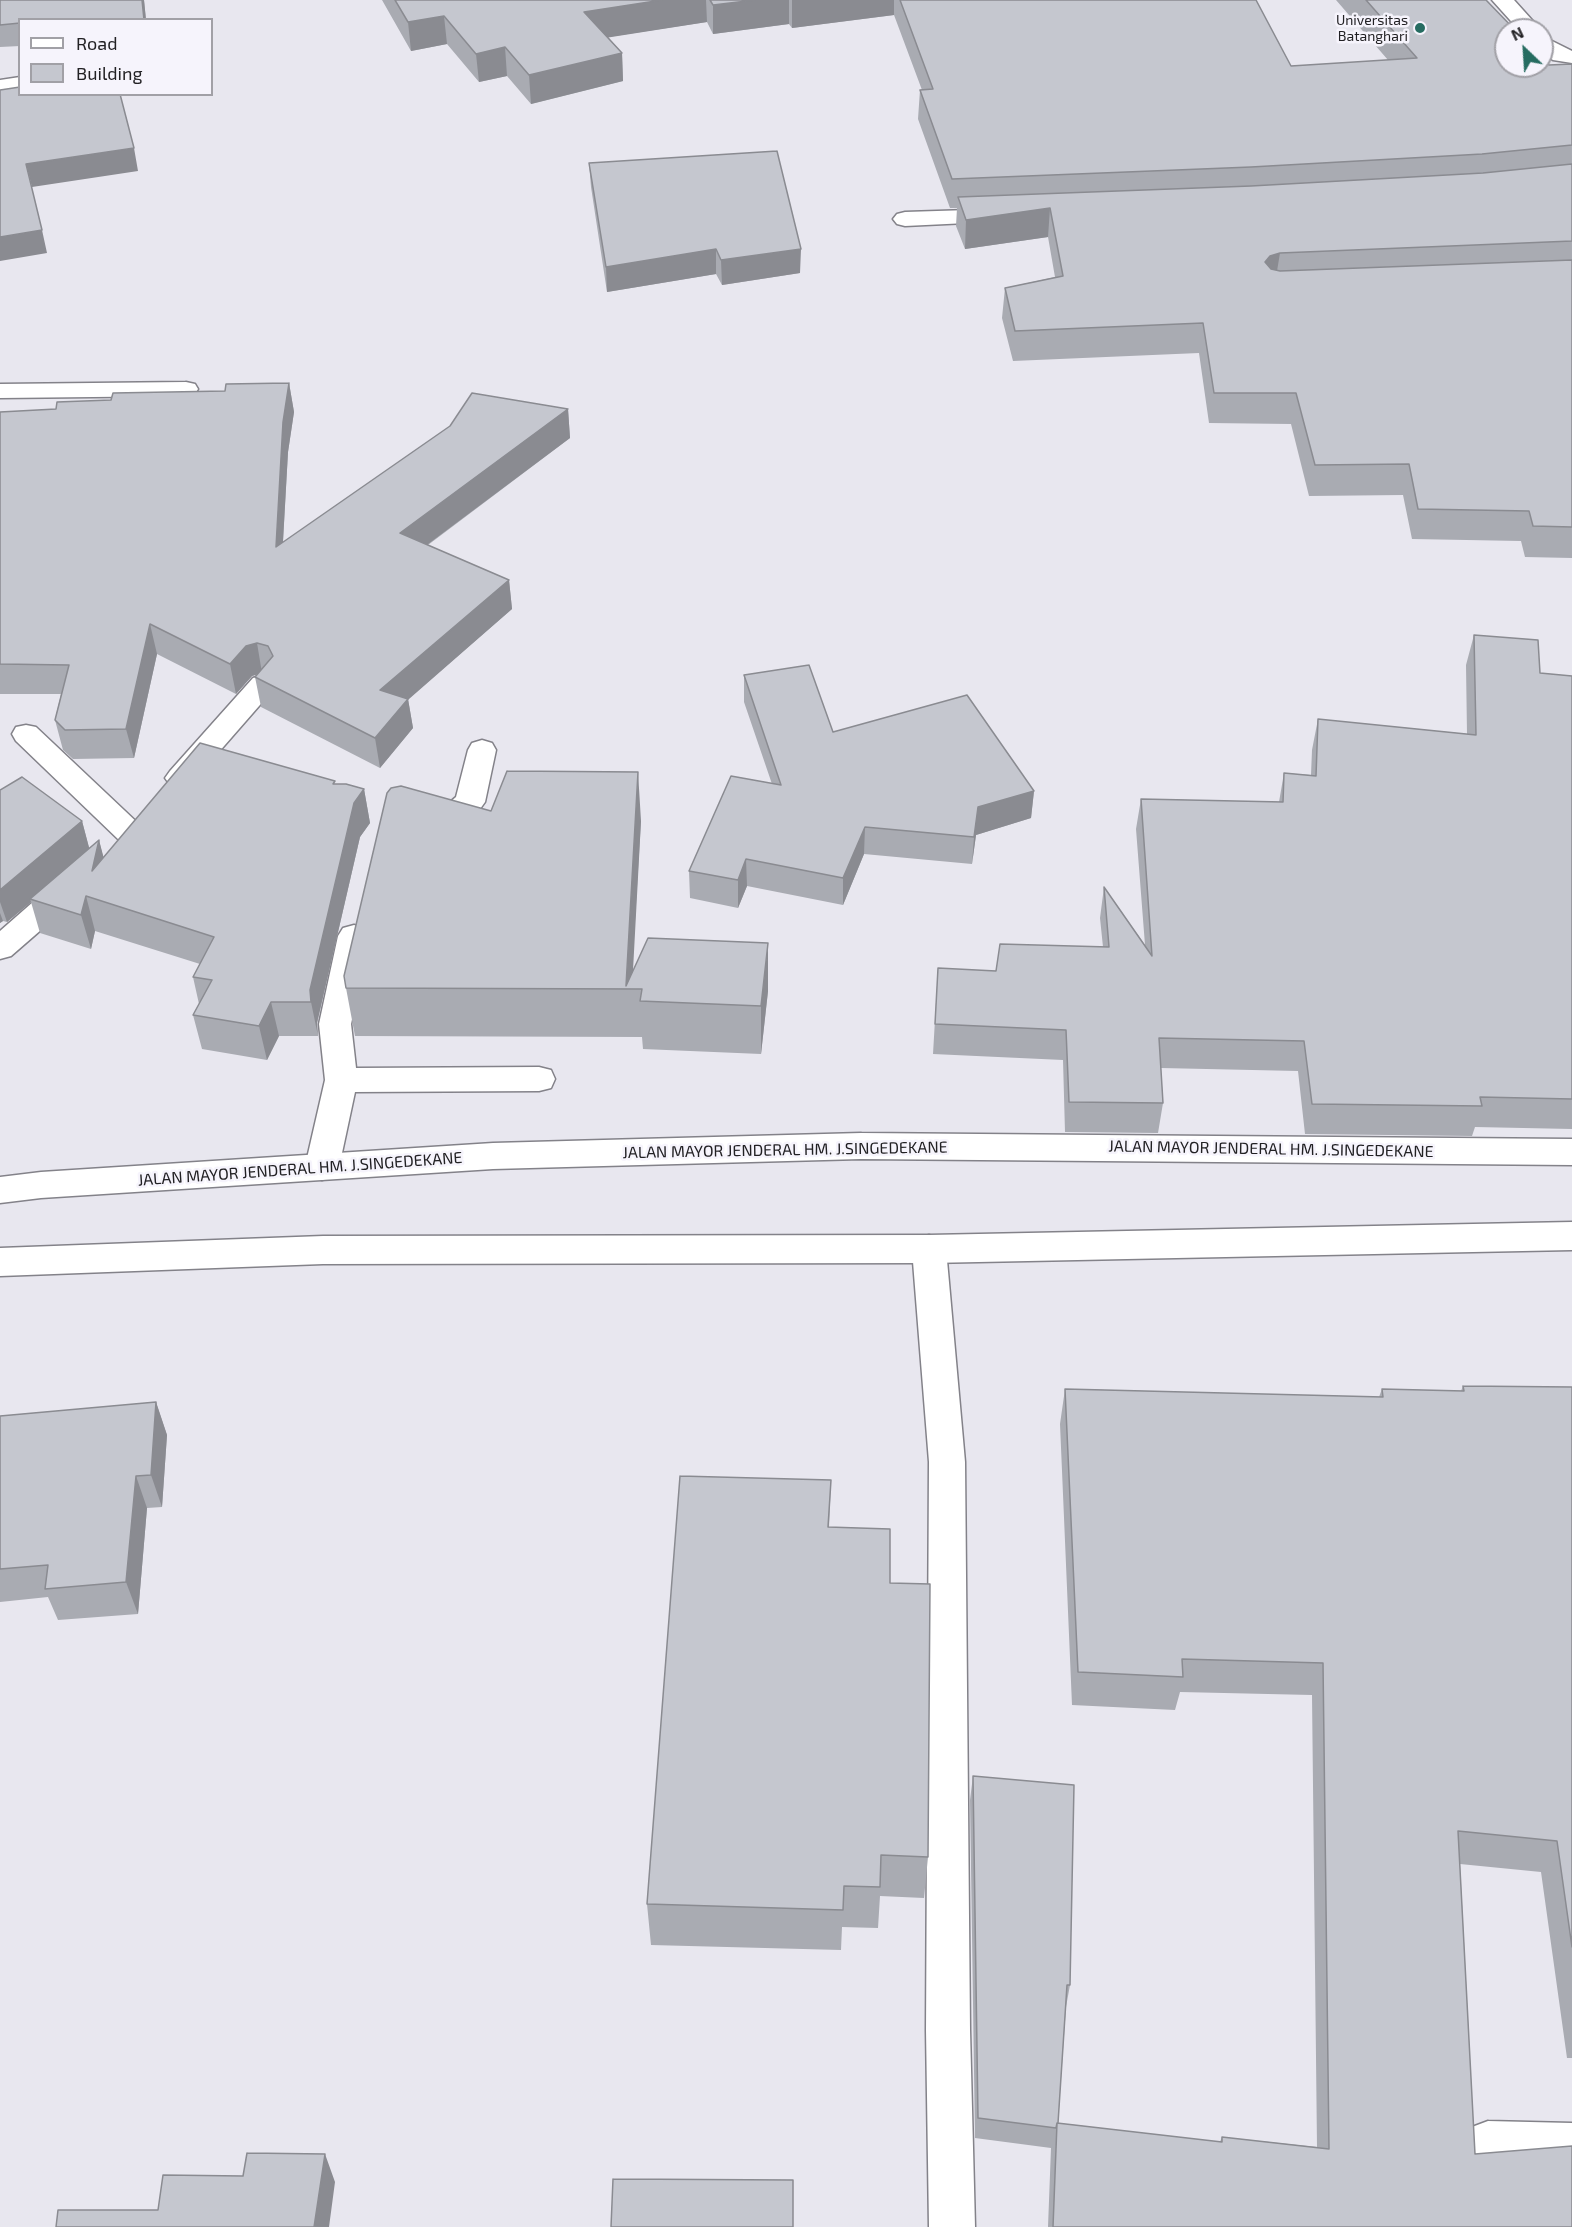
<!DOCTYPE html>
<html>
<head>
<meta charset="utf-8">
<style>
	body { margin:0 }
	#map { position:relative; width:1572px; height:2227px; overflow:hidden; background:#e8e7ef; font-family:"Exo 2",sans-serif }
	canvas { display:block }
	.legend { position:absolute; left:18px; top:18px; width:195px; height:78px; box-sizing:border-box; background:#f6f4fc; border:2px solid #a1a0a6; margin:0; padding:8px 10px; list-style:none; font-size:18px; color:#222124 }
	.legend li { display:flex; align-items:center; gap:12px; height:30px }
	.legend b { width:30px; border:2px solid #a1a0a6 }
	.north { position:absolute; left:1494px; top:18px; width:60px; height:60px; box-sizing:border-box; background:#f6f4fc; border:2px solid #a1a0a6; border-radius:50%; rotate:335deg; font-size:16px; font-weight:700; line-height:24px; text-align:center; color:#222124 }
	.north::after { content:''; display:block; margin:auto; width:21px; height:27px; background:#266c61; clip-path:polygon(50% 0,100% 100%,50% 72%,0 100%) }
</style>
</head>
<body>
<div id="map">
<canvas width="1572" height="2227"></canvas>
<ul class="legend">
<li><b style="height:8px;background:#fff"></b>Road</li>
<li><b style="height:16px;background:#c5c7cf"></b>Building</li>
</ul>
<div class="north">N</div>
</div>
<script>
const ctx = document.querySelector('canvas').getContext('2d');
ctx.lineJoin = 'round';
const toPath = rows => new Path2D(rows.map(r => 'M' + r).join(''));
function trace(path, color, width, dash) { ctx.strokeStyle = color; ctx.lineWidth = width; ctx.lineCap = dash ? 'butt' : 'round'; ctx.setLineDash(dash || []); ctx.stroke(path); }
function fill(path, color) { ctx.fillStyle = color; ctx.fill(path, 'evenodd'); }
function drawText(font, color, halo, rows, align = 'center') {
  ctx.font = font + ' "Exo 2",sans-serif'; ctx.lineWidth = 5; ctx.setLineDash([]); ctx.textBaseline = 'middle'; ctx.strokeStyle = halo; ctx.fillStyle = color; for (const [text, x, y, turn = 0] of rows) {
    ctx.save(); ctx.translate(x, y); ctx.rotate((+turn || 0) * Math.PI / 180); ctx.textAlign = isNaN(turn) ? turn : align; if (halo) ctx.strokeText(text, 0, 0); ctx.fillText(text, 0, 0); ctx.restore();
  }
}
const service = toPath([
	[1492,0,1514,0,1541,30,1519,30,1492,0],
	[1542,36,1572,51,1572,63,1553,60,1542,53,1542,36],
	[482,740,492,743,496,750,485,802,480,809,469,817,425,829,414,826,410,819,414,812,449,803,456,797,468,750,472,743,482,740],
	[354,925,365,928,370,936,351,1024,356,1068,539,1067,551,1070,555,1079,551,1088,539,1091,355,1092,339,1167,334,1176,322,1180,310,1176,305,1167,325,1080,319,1024,338,936,343,928,354,925]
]);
const minor = toPath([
	[20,77,20,90,0,92,0,80,20,77],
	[1001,209,1009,211,1013,216,1009,221,905,226,897,224,893,219,897,214,905,212,1001,209],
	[186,382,195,384,198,389,195,394,186,396,0,398,0,384,186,382],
	[263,675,273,678,277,684,273,690,190,785,180,788,170,785,165,778,170,771,253,678,263,675],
	[26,725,36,727,142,827,146,834,142,841,131,844,120,841,16,741,12,734,16,727,26,725],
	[69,877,80,880,84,888,80,896,11,956,0,959,0,931,58,880,69,877],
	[929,1235,941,1239,946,1249,965,1462,970,2030,975,2227,929,2227,926,2030,929,1462,912,1249,917,1239,929,1235],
	[1488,2121,1572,2123,1572,2167,1488,2165,1472,2159,1466,2143,1472,2127,1488,2121]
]);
const secondary = toPath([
	[861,1133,1572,1139,1572,1165,861,1159,493,1169,41,1198,0,1203,0,1177,41,1172,493,1143,861,1133],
	[1572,1222,1572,1250,929,1263,323,1264,0,1276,0,1248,323,1236,929,1235,1572,1222]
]);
trace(service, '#838289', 3);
trace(minor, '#838289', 3);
trace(secondary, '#838289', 3);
fill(service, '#fff');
fill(minor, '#fff');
fill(secondary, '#fff');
fill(toPath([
	[0,0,144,0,146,20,20,20,20,46,0,47],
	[382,0,1256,0,1291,66,1388,60,1336,0,1486,0,1549,65,1572,64,1572,558,1525,557,1521,541,1412,539,1403,495,1309,496,1291,424,1209,423,1199,353,1013,361,1002,318,1005,288,1055,277,1048,237,965,249,956,226,957,208,950,208,918,119,920,90,922,90,894,15,792,28,789,24,713,34,707,22,608,37,622,53,623,81,531,104,507,76,479,82,447,44,411,51],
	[589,163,800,273,722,285,716,274,607,292,591,187],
	[289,383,294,412,288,452,283,542,568,409,570,438,428,545,509,580,512,609,408,699,413,728,380,768,261,707,255,677,258,674,252,676,236,694,157,654,134,758,73,759,63,750,55,720,61,694,0,694,0,412,56,409,111,400,225,391],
	[1474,635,1540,673,1572,676,1572,1129,1475,1127,1472,1136,1305,1134,1298,1071,1161,1068,1163,1103,1158,1133,1065,1132,1063,1060,933,1054,938,968,996,971,1103,947,1100,918,1104,887,1145,945,1136,829,1141,799,1279,802,1284,773,1311,775,1312,750,1318,719,1467,734,1466,665],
	[744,675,833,732,1034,791,1031,818,976,835,972,864,864,854,843,905,747,886,738,908,690,898,689,871,772,784,744,702],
	[336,784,364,789,370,823,360,837,317,1023,318,1036,279,1036,267,1060,202,1049,193,1015,199,1004,193,977,200,964,95,931,91,949,40,933,31,902,7,922,3,921,0,923,0,790,82,821,89,848,99,840,103,857],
	[491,811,641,821,632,971,768,991,761,1054,643,1049,642,1037,355,1036,346,988],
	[1463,1386,1572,1387,1572,2058,1567,2058,1541,1872,1460,1864,1475,2154,1572,2227,1048,2227,1051,2148,975,2138,970,1800,973,1776,1070,1985,1066,2007,1058,2123,1220,2142,1222,2137,1317,2147,1312,1695,1180,1692,1175,1710,1072,1705,1060,1424,1065,1389,1379,1397,1382,1389,1461,1391],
	[156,1402,167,1435,162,1507,147,1508,138,1614,58,1620,48,1597,0,1602,0,1416],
	[831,1480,829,1527,890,1583,928,1857,924,1898,880,1896,878,1928,842,1927,841,1950,651,1945,647,1904]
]), '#a9abb2');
fill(toPath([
	[142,0,144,0,146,20,144,20],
	[662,0,706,0,707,22,586,41,584,12],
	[755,0,789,0,789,24,713,34,713,5],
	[792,0,894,0,894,15,792,28],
	[444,16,447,44,411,51,408,22],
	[505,47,507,76,479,82,476,54],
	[622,53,623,81,531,104,529,75],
	[134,148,138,171,32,187,26,164],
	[1050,208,1048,237,965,249,966,220],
	[42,230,47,253,0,261,0,237],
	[716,249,716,274,607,292,606,267],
	[801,249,800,273,722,285,721,260],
	[1280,253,1275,283,1265,262,1270,256],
	[289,383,294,412,288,452,281,576,276,547,283,422],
	[568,409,570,438,404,562,400,533],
	[509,580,512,609,385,720,380,690],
	[150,624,157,654,134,758,126,729],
	[257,643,262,673,252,676,236,694,230,664,246,646],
	[408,699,413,728,380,768,375,738],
	[638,772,641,821,632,989,626,989],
	[364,789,370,823,360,837,317,1023,318,1036,311,1002,310,990,354,803],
	[1034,791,1031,818,976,835,972,864,974,837,978,807],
	[82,821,90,851,30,899,31,902,7,922,0,902,0,890],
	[865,827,864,854,843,905,843,878],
	[99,840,108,874,92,871],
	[746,859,747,886,738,908,738,880],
	[86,896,95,931,91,949,81,915],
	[0,913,3,921,0,923],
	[768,943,768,991,761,1054,761,1006],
	[271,1002,279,1036,267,1060,259,1026],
	[156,1402,167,1435,162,1507,151,1475],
	[136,1476,147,1508,138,1614,126,1582],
	[325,2154,335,2182,329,2227,314,2227]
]), '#8a8b91');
const building = toPath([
	[0,0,142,0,144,20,20,20,20,23,0,25,0,0],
	[395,0,662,0,584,12,622,53,529,75,505,47,476,54,444,16,408,22,395,0],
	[710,0,755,0,713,5,710,0],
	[900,0,1256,0,1291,66,1417,58,1366,0,1486,0,1515,30,1506,30,1506,66,1542,66,1542,58,1549,65,1572,64,1572,145,1482,154,1251,167,952,179,920,90,933,89,900,0],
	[20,87,20,94,120,94,134,148,26,164,42,230,0,237,0,90,20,87],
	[777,151,801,249,721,260,716,249,606,267,589,163,777,151],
	[1572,164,1572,241,1280,253,1270,256,1265,262,1271,269,1280,271,1572,260,1572,527,1533,526,1529,511,1418,509,1409,464,1315,465,1296,393,1214,393,1203,323,1015,331,1005,288,1063,276,1050,208,966,220,958,197,1251,186,1483,173,1572,164],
	[289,383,283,422,276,547,450,426,472,393,568,409,400,533,509,580,380,690,408,699,375,738,255,677,273,656,268,646,257,643,246,646,230,664,150,624,126,729,65,730,55,720,69,665,0,664,0,412,56,409,57,402,111,400,113,393,225,391,226,384,289,383],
	[1474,635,1538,640,1540,673,1572,676,1572,1099,1480,1097,1482,1106,1312,1104,1304,1041,1159,1038,1163,1103,1069,1102,1066,1030,935,1024,938,968,996,971,1000,944,1109,947,1104,887,1152,956,1141,799,1283,802,1284,773,1316,776,1318,719,1476,735,1474,635],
	[809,665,833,732,967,695,1034,791,978,807,974,837,865,827,843,878,746,859,738,880,689,871,731,776,781,785,744,675,809,665],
	[200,743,335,781,333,784,346,784,364,789,354,803,310,990,311,1002,271,1002,259,1026,193,1015,212,980,193,977,214,937,86,896,81,915,30,899,99,840,92,871,200,743],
	[507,771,638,772,626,986,648,938,768,943,761,1006,640,1001,642,989,346,988,344,976,387,793,391,788,401,786,491,811,507,771],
	[22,777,82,821,0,890,0,790,22,777],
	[1463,1386,1572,1387,1572,1947,1557,1841,1458,1831,1475,2154,1572,2146,1572,2227,1053,2227,1057,2123,1222,2142,1222,2137,1329,2149,1323,1663,1182,1659,1183,1677,1078,1672,1065,1389,1383,1397,1382,1389,1464,1391,1463,1386],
	[156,1402,151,1475,136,1476,126,1582,45,1589,48,1565,0,1569,0,1416,156,1402],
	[680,1476,831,1480,828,1527,890,1529,890,1583,930,1584,928,1857,881,1855,880,1887,844,1886,843,1910,647,1904,680,1476],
	[973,1776,1074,1785,1070,1985,1067,1985,1058,2123,1057,2123,1056,2128,978,2118,973,1776],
	[247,2153,325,2154,314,2227,56,2227,58,2210,158,2210,163,2175,243,2176,247,2153],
	[613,2179,793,2180,793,2227,611,2227,613,2179]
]);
fill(building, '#c5c7cf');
trace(building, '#8a8b91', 1.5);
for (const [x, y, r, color] of [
	[1420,28,6,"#266c61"]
]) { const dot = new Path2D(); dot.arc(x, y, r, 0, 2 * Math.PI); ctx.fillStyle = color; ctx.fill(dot); trace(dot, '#f6f4fc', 2); }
drawText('14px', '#222124', '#f6f4fc', [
	["Universitas",1408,20],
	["Batanghari",1408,36]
], 'right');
drawText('16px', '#222124', '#f6f4fc', [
	["JALAN MAYOR JENDERAL HM. J.SINGEDEKANE",1271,1149,1],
	["JALAN MAYOR JENDERAL HM. J.SINGEDEKANE",785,1150,-1],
	["JALAN MAYOR JENDERAL HM. J.SINGEDEKANE",300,1169,-4]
]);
</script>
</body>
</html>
